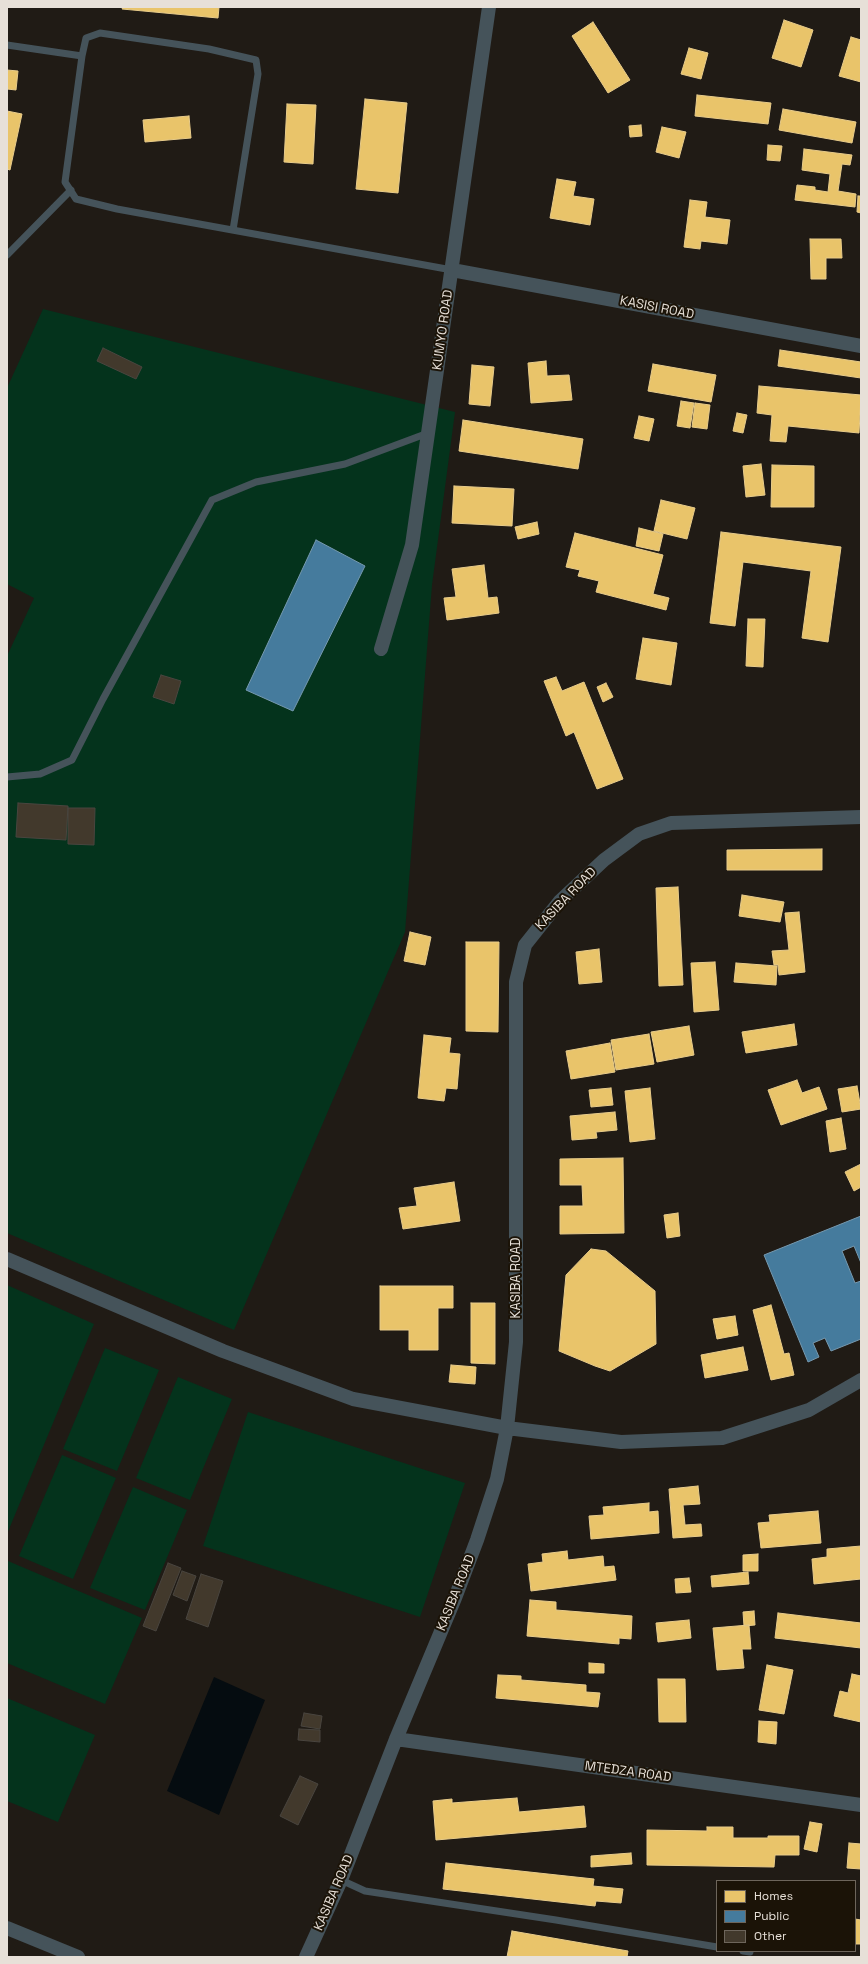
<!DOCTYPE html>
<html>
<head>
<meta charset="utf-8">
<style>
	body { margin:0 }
	#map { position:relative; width:868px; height:1964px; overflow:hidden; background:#201b15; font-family:"Space Grotesk",sans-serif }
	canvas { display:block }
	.frame { position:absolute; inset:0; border:8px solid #e7e0d8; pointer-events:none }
	.legend { position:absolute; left:716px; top:1880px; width:140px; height:72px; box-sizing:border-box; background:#1b1307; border:1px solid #6d655b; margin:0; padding:5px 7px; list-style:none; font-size:12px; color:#e7e0d8 }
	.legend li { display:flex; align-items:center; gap:8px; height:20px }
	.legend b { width:20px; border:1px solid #6d655b }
</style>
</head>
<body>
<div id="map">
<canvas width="868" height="1964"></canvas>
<div class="frame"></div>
<ul class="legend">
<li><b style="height:11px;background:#e9c46a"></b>Homes</li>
<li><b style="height:11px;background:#457b9d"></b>Public</li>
<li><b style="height:11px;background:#42392c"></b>Other</li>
</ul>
</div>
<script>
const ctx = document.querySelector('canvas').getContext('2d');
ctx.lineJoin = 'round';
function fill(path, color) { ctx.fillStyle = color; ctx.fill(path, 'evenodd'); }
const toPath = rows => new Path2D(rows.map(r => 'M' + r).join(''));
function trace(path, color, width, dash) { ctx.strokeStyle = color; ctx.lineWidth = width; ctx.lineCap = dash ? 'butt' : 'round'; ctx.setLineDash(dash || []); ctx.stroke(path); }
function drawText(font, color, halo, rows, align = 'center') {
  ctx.font = font + ' "Space Grotesk",sans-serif'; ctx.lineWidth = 4; ctx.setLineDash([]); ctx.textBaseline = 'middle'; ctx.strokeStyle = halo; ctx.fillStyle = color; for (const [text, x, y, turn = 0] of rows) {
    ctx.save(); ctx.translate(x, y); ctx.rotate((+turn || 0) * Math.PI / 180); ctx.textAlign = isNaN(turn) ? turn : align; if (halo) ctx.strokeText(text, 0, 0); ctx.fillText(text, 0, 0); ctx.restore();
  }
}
fill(toPath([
	[43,309,455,412,432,585,405,932,234,1330,7,1233,7,656,34,598,7,584,7,388],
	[7,1285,94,1324,7,1534],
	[105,1348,159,1370,117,1471,63,1449],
	[178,1377,232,1399,190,1500,136,1478],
	[248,1412,465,1483,420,1617,203,1546],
	[62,1455,116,1478,73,1579,19,1556],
	[133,1487,187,1510,145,1610,90,1588],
	[8,1561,142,1618,105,1704,7,1663],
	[7,1698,95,1735,58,1822,7,1801]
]), '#04331c');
fill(toPath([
	[214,1677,265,1700,219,1815,167,1791]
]), '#050c10');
const homes = toPath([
	[123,7,219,7,218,18,122,9,123,7],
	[784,20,813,30,801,67,772,58,784,20],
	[593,22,630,80,608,93,572,36,593,22],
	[851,37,861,40,861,82,839,76,851,37],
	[689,48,708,53,701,79,681,74,689,48],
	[7,70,18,71,16,90,7,89,7,70],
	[697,95,771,103,768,124,695,116,697,95],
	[365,99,407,103,398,193,356,189,365,99],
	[287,104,316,105,313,164,284,162,287,104],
	[783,109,856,122,852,143,779,130,783,109],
	[7,111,22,114,10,170,7,169,7,111],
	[189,116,191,138,145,142,143,120,189,116],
	[641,125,642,136,630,137,629,126,641,125],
	[662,127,686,132,679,158,656,152,662,127],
	[768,145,782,146,780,161,767,160,768,145],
	[804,149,852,155,850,165,842,164,838,191,856,194,855,207,795,200,797,185,815,187,815,190,828,192,830,174,802,170,804,149],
	[557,179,576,182,573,196,594,199,590,225,550,218,557,179],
	[858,196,861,196,861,213,857,212,858,196],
	[690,200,707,202,705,217,730,220,727,244,701,241,700,249,684,247,690,200],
	[810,239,841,239,842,258,826,258,826,279,811,279,810,239],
	[780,350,861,362,861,378,778,366,780,350],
	[546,361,547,376,569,375,572,400,531,403,528,363,546,361],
	[653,364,716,375,711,402,648,391,653,364],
	[472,365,494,367,490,406,469,404,472,365],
	[759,386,861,395,859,433,788,426,786,442,770,441,772,415,757,413,759,386],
	[681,401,694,403,690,428,677,426,681,401],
	[695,403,710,405,707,429,692,427,695,403],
	[737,413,747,415,743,433,733,431,737,413],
	[639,416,654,419,649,441,634,438,639,416],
	[463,420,583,439,578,469,459,451,463,420],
	[761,464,765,495,746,497,743,466,761,464],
	[772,465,814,466,814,507,771,507,772,465],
	[454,486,514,489,512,526,452,523,454,486],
	[661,500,695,508,687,539,654,531,661,500],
	[537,522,539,534,518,539,515,527,537,522],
	[639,528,663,534,659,551,636,546,639,528],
	[721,532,841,547,828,642,802,638,811,571,743,562,735,626,710,623,721,532],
	[575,533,663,555,653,594,669,598,666,610,596,592,599,581,578,576,580,570,566,567,575,533],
	[484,565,488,598,497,597,499,613,447,620,444,598,456,597,452,569,484,565],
	[748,619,765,619,763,667,746,666,748,619],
	[643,638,677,643,671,685,636,679,643,638],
	[556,677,562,691,584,682,623,779,597,789,574,732,566,736,544,681,556,677],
	[606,683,613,697,603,702,597,687,606,683],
	[822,849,822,870,727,870,727,850,822,849],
	[678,887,683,985,659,986,656,888,678,887],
	[742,895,784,902,780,922,739,916,742,895],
	[799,912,805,972,779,975,778,965,774,965,772,951,789,950,785,913,799,912],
	[410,932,431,937,425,965,404,961,410,932],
	[466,942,499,942,498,1032,466,1031,466,942],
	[599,949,602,982,579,984,576,952,599,949],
	[715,962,719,1010,694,1012,691,963,715,962],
	[736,963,777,966,776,985,734,982,736,963],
	[794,1024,797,1045,746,1053,742,1032,794,1024],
	[689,1026,694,1055,657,1062,651,1032,689,1026],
	[649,1034,654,1064,616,1070,611,1040,649,1034],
	[424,1035,451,1038,449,1053,460,1054,457,1089,446,1088,444,1101,418,1098,424,1035],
	[610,1043,615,1072,571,1079,566,1051,610,1043],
	[797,1080,802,1093,819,1087,827,1109,781,1125,768,1090,797,1080],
	[857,1086,861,1109,842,1112,838,1089,857,1086],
	[611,1088,613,1105,591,1107,589,1090,611,1088],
	[650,1088,655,1139,630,1142,625,1091,650,1088],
	[615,1112,617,1130,596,1132,597,1138,572,1140,570,1116,615,1112],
	[841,1118,846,1149,830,1152,826,1121,841,1118],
	[623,1158,624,1233,560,1234,560,1206,583,1206,582,1185,560,1185,560,1159,623,1158],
	[861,1164,861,1187,854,1191,845,1172,861,1164],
	[454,1182,460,1221,403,1229,399,1208,417,1206,414,1188,454,1182],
	[678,1213,680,1236,667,1238,664,1215,678,1213],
	[591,1249,606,1251,655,1291,656,1344,610,1371,595,1366,559,1351,566,1275,591,1249],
	[380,1286,453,1286,453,1308,438,1308,438,1350,409,1350,409,1330,380,1330,380,1286],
	[471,1303,495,1303,495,1364,471,1363,471,1303],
	[771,1305,784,1354,789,1353,794,1375,771,1380,753,1310,771,1305],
	[735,1316,738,1335,717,1339,713,1319,735,1316],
	[743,1347,748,1370,705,1378,701,1355,743,1347],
	[451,1365,476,1367,475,1384,449,1382,451,1365],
	[698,1486,700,1504,683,1505,685,1525,701,1524,702,1536,673,1538,669,1489,698,1486],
	[649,1503,649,1512,658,1511,659,1533,591,1539,589,1516,604,1515,603,1507,649,1503],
	[818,1511,821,1543,761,1548,758,1523,770,1522,769,1515,818,1511],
	[861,1546,861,1579,814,1584,812,1559,827,1557,827,1549,861,1546],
	[567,1551,568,1560,603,1556,604,1567,614,1566,616,1580,531,1591,528,1564,543,1562,542,1554,567,1551],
	[758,1554,758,1571,743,1571,743,1555,758,1554],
	[748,1572,749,1584,712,1587,711,1576,748,1572],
	[689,1578,691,1592,676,1593,675,1579,689,1578],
	[530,1600,556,1602,556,1610,632,1616,631,1639,619,1638,619,1644,527,1636,530,1600],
	[754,1611,755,1625,744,1626,743,1612,754,1611],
	[778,1613,861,1623,861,1648,775,1638,778,1613],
	[689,1620,691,1638,658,1642,656,1623,689,1620],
	[749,1625,751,1649,742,1649,744,1668,717,1670,713,1628,749,1625],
	[589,1663,604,1664,604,1673,589,1673,589,1663],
	[767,1665,793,1670,784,1714,759,1710,767,1665],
	[852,1674,861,1676,861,1722,834,1716,840,1691,848,1693,852,1674],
	[498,1675,521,1676,521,1680,586,1685,586,1692,600,1693,598,1707,496,1698,498,1675],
	[658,1679,685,1679,686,1722,659,1722,658,1679],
	[759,1721,777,1722,776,1744,758,1742,759,1721],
	[517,1798,519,1812,584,1806,586,1827,436,1840,433,1801,452,1799,452,1803,517,1798],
	[810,1822,822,1824,817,1852,804,1849,810,1822],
	[707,1827,733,1827,733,1838,768,1838,768,1836,799,1836,799,1855,775,1855,774,1867,647,1865,647,1830,707,1831,707,1827],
	[849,1843,861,1844,861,1869,847,1868,849,1843],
	[631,1853,632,1864,591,1867,591,1856,631,1853],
	[446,1863,594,1879,593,1886,623,1889,621,1903,596,1901,595,1906,443,1889,446,1863],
	[855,1919,861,1920,861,1944,855,1944,855,1919],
	[512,1931,628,1951,627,1957,507,1957,512,1931]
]);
fill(homes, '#e9c46a');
trace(homes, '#e8cc8b', 1);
const public = toPath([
	[316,540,365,566,293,711,246,690,316,540],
	[861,1216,861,1263,854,1246,842,1251,855,1283,861,1281,861,1339,831,1351,825,1338,813,1343,819,1357,808,1362,764,1255,861,1216]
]);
fill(public, '#457b9d');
trace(public, '#7699af', 1);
const building = toPath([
	[103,348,142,367,136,379,97,361,103,348],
	[161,675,181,681,174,704,153,697,161,675],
	[18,803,68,806,66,840,16,837,18,803],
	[68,808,95,808,94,845,68,844,68,808],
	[168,1563,181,1568,156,1631,143,1626,168,1563],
	[182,1571,196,1576,187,1601,173,1595,182,1571],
	[201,1574,223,1581,208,1627,186,1619,201,1574],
	[304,1713,322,1716,320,1729,301,1726,304,1713],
	[299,1729,320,1730,320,1742,298,1740,299,1729],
	[300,1776,318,1784,298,1825,280,1816,300,1776]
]);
fill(building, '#42392c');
trace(building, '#49453f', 1);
trace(toPath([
	[7,45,82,56,65,182,76,199,117,209,452,270],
	[82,56,86,38,100,33,209,49,256,60,258,74,233,230],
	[7,255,71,190],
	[7,777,40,774,72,760,103,699,212,500,256,482,345,464,428,433],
	[341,1880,365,1891,556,1920,717,1947],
	[743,1951,750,1952]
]), '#45535a', 7);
trace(toPath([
	[452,270,861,346],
	[381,649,412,545,489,7],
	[7,1259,223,1351,353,1399,507,1428,621,1442,722,1438,809,1410,861,1380],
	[396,1739,861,1805],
	[7,1928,78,1957],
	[306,1957,341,1880,396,1739,455,1598,477,1540,497,1479,507,1428,516,1342,516,982,525,945,560,901,604,860,639,834,671,823,861,817]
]), '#45535a', 14);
drawText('13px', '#e7e0d8', '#1b1307', [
	["KASISI ROAD",657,308,11],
	["KUMYO ROAD",443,330,-82],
	["KASIBA ROAD",566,899,-46],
	["KASIBA ROAD",516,1278,-90],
	["KASIBA ROAD",456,1593,-68],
	["MTEDZA ROAD",628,1772,8],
	["KASIBA ROAD",334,1893,-67]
]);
</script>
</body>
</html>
